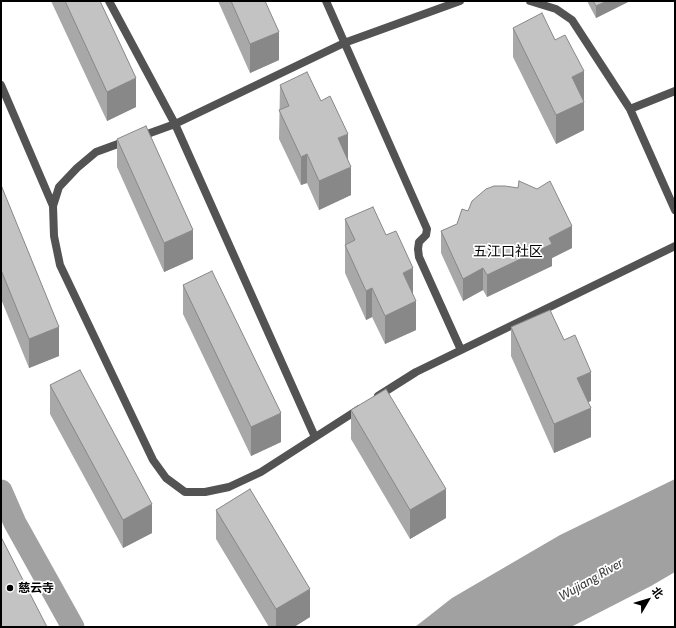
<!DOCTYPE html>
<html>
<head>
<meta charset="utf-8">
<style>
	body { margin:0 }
	#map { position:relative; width:676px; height:628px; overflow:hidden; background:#fff; font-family:Cabin,"Noto Sans SC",sans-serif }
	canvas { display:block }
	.frame { position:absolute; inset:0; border:2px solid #000; pointer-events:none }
	.north { position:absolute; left:628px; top:580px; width:40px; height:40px; -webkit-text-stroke:3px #fff; paint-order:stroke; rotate:52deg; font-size:11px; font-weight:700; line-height:16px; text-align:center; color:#000 }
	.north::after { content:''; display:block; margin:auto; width:14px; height:18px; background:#000; clip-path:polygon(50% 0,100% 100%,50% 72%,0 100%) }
</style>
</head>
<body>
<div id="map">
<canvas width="676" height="628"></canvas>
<div class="frame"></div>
<div class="north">北</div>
</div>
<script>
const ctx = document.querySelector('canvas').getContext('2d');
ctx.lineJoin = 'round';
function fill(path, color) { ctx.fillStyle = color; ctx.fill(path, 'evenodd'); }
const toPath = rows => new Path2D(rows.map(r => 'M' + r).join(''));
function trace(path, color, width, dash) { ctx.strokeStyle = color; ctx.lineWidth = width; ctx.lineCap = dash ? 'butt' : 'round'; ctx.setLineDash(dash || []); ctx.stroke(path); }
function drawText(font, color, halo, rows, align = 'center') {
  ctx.font = font + ' Cabin,"Noto Sans SC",sans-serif'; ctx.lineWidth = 3.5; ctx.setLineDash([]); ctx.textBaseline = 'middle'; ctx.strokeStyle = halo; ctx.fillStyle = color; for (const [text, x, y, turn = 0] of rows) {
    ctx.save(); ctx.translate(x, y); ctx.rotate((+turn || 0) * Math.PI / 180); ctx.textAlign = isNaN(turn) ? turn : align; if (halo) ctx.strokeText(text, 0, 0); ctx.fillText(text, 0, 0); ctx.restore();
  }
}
fill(toPath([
	[675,479,675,572,651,586,571,627,415,627,452,598,560,535]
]), '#a1a1a1');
trace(toPath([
	[1,491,15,523,73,627]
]), '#a1a1a1', 23);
trace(toPath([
	[109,1,175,124,315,437],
	[326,1,427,229,426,235,419,242,418,249,419,257,461,350],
	[530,1,556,9,572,20,630,109,675,210],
	[1,85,53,206],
	[630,109,675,91],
	[139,137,175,124,344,43,460,1],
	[126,141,96,152,77,168,59,187,53,206,54,236,60,265,153,460,166,478,185,492,205,492,229,487,261,472,359,409],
	[378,396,416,372,675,246]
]), '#535353', 8);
fill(toPath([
	[51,1,100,1,136,107,107,121],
	[218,1,265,1,279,60,250,73],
	[587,1,630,1,596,18],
	[513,28,555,40,584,100,584,130,556,144,513,57],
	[280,85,321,101,348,159,351,195,319,210,307,183,301,185,279,139],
	[117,139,193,259,164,272,117,167],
	[1,185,59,356,29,368,1,299],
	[518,188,572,248,552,258,552,266,487,297,483,290,463,301,441,253,441,231,457,224,468,211],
	[345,219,413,294,416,330,385,344,372,317,366,320,345,273],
	[183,285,281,442,251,456,183,314],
	[511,327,591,401,588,402,591,437,554,453,511,356],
	[50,385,152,533,123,548,50,414],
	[351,410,446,518,410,539,351,439],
	[216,510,310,617,294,627,269,627,216,539]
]), '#a8a8a8');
fill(toPath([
	[607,1,630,1,596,18,596,6],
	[279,32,279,60,250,73,250,44],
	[584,71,584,100,572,106,572,77],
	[136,78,136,107,107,121,107,92],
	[584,102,584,130,556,144,556,115],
	[348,134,348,162,338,138],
	[307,154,307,183,301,185,301,157],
	[351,167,351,195,319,210,319,181],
	[572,226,572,248,552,258,552,266,487,297,487,275,549,238],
	[193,230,193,259,164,272,164,243],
	[413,268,413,297,403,273],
	[483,268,483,290,463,301,463,279],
	[372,288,372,317,366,320,366,291],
	[416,301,416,330,385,344,385,316],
	[59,327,59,356,29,368,29,339],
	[591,372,591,401,577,407,577,378],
	[591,408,591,437,554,453,554,424],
	[281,413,281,442,251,456,251,427],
	[446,489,446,518,410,539,410,510],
	[152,504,152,533,123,548,123,520],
	[310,589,310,617,294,627,276,627,276,609]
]), '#888');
const building = toPath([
	[65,1,100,1,136,78,107,92,65,1],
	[231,1,265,1,279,32,250,44,231,1],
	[593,1,607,1,596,6,593,1],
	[542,13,555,40,565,35,584,71,572,77,584,102,556,115,513,28,542,13],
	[307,72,321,101,330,96,348,134,338,138,351,167,319,181,307,154,301,157,279,110,289,106,280,85,307,72],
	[146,126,193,230,164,243,117,139,146,126],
	[519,181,537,189,550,181,572,226,549,238,552,244,487,275,483,268,463,279,441,231,457,224,462,209,468,211,472,201,486,189,494,186,505,186,518,188,519,181],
	[1,185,59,327,29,339,1,270,1,185],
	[373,207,386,235,396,231,413,268,403,273,416,301,385,316,372,288,366,291,345,245,355,240,345,219,373,207],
	[212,271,281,413,251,427,183,285,212,271],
	[550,310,564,340,575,335,591,372,577,378,591,408,554,424,511,327,550,310],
	[80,370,152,504,123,520,50,385,80,370],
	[386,389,446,489,410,510,351,410,386,389],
	[250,489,310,589,276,609,216,510,250,489],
	[1,537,47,627,1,627,1,537]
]);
fill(building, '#c3c3c3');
trace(building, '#888', 1);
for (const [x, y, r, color] of [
	[10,588,4,"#000"]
]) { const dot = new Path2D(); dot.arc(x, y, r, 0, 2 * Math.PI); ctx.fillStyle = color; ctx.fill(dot); trace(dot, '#fff', 1.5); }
drawText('bold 12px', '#000', '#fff', [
	["慈云寺",18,588]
], 'left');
drawText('italic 13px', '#424242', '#fff', [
	["Wujiang River",591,580,-30]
]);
drawText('14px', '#000', '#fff', [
	["五江口社区",508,252]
]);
</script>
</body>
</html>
